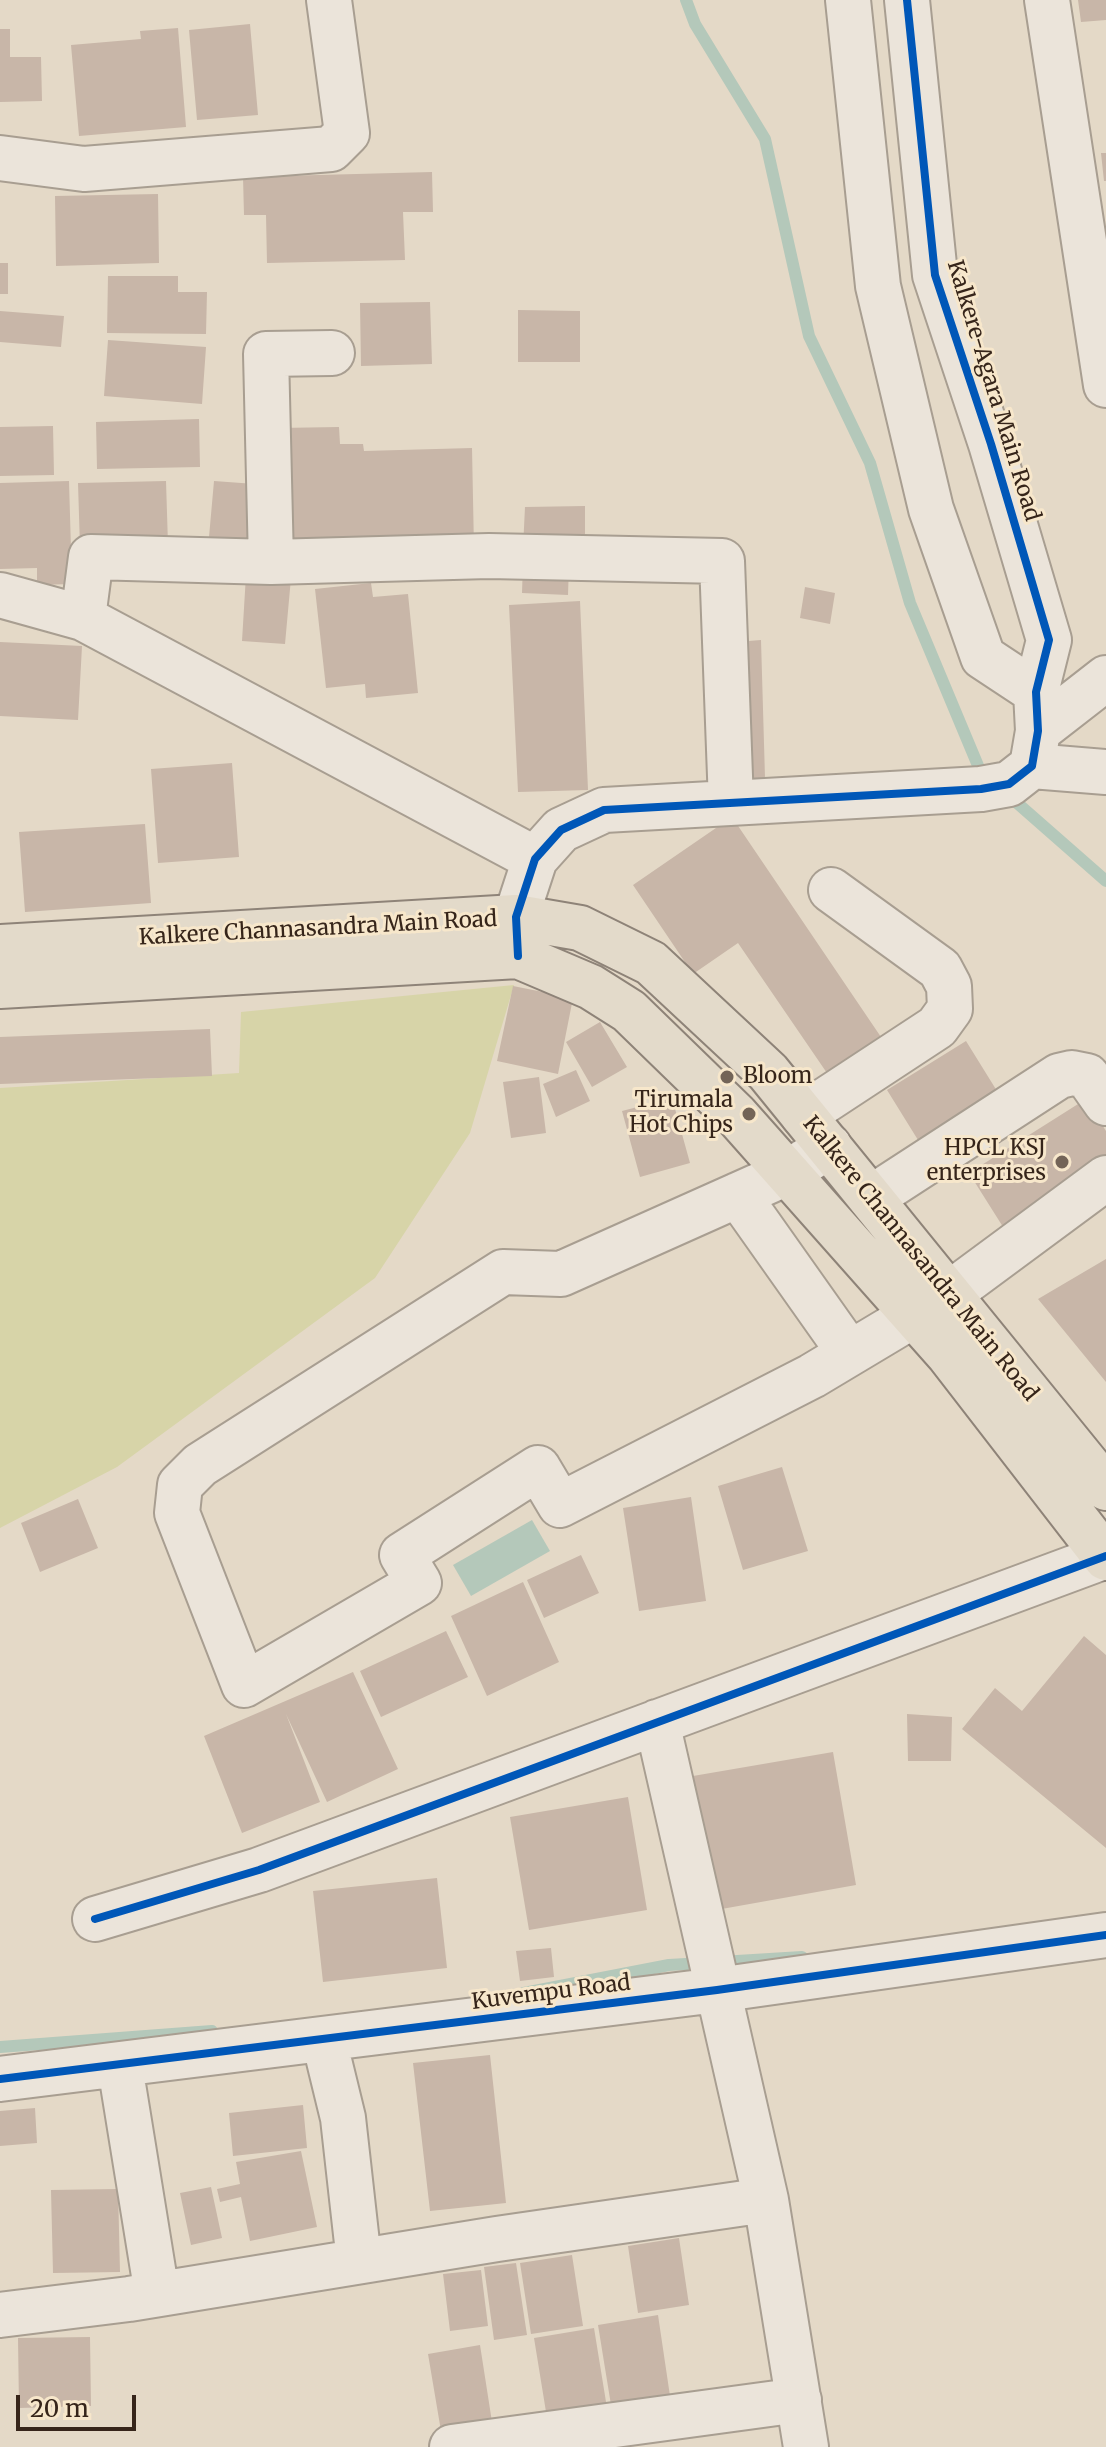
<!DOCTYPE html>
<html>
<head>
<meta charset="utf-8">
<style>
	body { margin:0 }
	#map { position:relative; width:1106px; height:2447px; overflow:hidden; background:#e4d9c7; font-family:Merriweather,serif }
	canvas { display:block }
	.scale { position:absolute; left:16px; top:2395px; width:120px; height:36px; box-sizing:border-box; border:4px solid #36251a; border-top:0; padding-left:10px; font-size:24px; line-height:28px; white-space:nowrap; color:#36251a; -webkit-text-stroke:6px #f7e7cb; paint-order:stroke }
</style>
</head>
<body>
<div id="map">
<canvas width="1106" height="2447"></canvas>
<div class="scale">20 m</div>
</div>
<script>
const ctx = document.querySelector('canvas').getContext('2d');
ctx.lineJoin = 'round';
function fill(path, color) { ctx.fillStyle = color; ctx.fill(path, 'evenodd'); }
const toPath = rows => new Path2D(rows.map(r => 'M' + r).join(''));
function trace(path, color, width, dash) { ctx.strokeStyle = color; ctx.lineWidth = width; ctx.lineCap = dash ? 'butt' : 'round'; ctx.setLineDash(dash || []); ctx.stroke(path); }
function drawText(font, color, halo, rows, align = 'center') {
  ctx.font = font + ' Merriweather,serif'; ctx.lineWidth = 6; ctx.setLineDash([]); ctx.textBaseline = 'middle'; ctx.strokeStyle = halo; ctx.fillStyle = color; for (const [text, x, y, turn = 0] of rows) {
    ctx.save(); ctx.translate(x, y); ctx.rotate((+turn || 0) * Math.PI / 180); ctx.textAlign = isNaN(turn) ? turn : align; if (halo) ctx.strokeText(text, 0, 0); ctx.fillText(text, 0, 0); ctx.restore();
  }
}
fill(toPath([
	[514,985,470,1133,375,1278,117,1467,0,1528,0,1088,239,1073,241,1012]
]), '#d7d4a8');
fill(toPath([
	[532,1520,550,1551,471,1596,453,1565]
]), '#b4c8ba');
trace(toPath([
	[686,0,695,24,765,139,809,336,870,463,910,603,979,768,989,777],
	[1008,795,1106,881],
	[721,1962,802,1957],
	[524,1993,669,1965,703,1963],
	[0,2047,212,2031]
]), '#b4c8ba', 12);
fill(toPath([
	[1078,0,1106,0,1106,20,1081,22],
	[250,24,258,115,197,120,189,30],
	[178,28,186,127,79,136,71,45,141,39,140,31],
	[0,29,10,29,10,57,41,57,42,101,0,102],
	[1101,153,1106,153,1106,181,1104,181],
	[432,172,433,212,403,212,405,260,267,263,266,215,244,215,243,177],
	[158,194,159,263,56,266,55,196],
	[0,263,8,263,8,294,0,294],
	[108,276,178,276,178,292,207,292,206,334,107,333],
	[430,302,432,364,361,366,360,303],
	[518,310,580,311,580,362,518,362],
	[0,311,64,316,61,347,0,342],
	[108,340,206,347,202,404,104,396],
	[199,419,200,467,97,469,96,422],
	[53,426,54,475,0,476,0,427],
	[339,427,340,444,363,444,364,451,472,448,474,549,281,553,279,428],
	[69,481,72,584,37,585,37,568,0,569,0,483],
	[166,481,168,545,80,547,78,483],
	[214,481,255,484,250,540,209,537],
	[585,506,585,547,523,548,525,507],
	[523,562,569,564,568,595,522,593],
	[246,575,291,578,285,644,242,641],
	[371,583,373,597,408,594,418,693,366,698,365,684,326,688,315,589],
	[805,587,835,593,830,624,800,618],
	[580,601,588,790,518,792,509,605],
	[761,640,765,778,740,778,736,642],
	[0,642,82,646,78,720,0,716],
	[232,763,239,857,158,863,151,769],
	[732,817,883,1040,829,1076,738,943,693,974,633,885],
	[145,824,151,903,25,912,19,832],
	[513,986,573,998,558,1074,497,1061],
	[600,1022,627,1067,592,1087,566,1042],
	[210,1029,212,1076,0,1084,0,1037],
	[966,1041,997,1091,918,1140,887,1090],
	[576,1070,590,1101,556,1117,543,1084],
	[539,1077,546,1133,511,1138,503,1082],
	[672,1098,690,1163,640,1177,622,1111],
	[1086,1099,1106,1131,1106,1178,1010,1238,969,1173],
	[1106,1259,1106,1382,1038,1299],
	[782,1467,808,1551,743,1570,718,1486],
	[691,1497,706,1601,639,1611,623,1508],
	[78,1499,98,1548,40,1572,21,1523],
	[581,1555,599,1593,544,1618,527,1580],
	[523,1582,559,1662,487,1696,451,1616],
	[446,1631,468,1677,381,1717,360,1671],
	[1084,1636,1106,1655,1106,1848,962,1729,995,1688,1022,1711],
	[353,1672,398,1769,327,1802,286,1714,320,1802,242,1833,204,1736],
	[907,1714,952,1717,951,1761,908,1761],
	[833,1752,856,1885,716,1910,693,1776],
	[628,1797,647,1910,529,1930,510,1817],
	[437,1878,447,1968,323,1982,313,1891],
	[551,1948,554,1977,520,1981,516,1951],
	[490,2055,506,2203,430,2211,413,2063],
	[303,2105,307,2148,233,2156,229,2113],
	[35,2108,37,2143,0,2146,0,2111],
	[301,2151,317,2227,250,2241,241,2197,220,2202,217,2189,240,2184,236,2162],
	[211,2187,222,2238,191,2245,180,2193],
	[118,2189,120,2272,53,2273,51,2190],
	[679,2238,689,2305,638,2313,628,2246],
	[572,2255,583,2326,531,2334,520,2263],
	[516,2263,527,2335,494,2340,484,2267],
	[481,2270,488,2326,450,2331,443,2274],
	[658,2315,670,2396,611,2405,598,2325],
	[594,2328,607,2408,547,2418,534,2338],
	[90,2337,91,2406,19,2408,18,2338],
	[480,2345,492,2422,441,2431,428,2354]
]), '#c8b6a8');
const minor = toPath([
	[848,0,878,286,931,509,983,657,1036,692],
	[1047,0,1106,385],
	[0,158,84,169,331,149,347,133,329,0],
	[271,562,266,354,332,353],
	[0,595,83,618,535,859],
	[83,618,91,557,271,562,489,556,722,561,731,803],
	[1038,731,1106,678],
	[1032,766,1106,772],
	[518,952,516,917,535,859,561,830,604,810,981,789,1009,784,1032,766,1038,731,1036,692,1049,640,991,444,935,275,907,0],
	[803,1115,937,1027,950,1009,949,986,940,969,831,890],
	[829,1146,787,1173,561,1274,503,1272,200,1465,180,1485,177,1513,244,1685,419,1583,402,1555,538,1468,560,1505,812,1376,949,1294,1106,1178],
	[738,1195,849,1352],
	[871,1198,1059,1076,1072,1073,1087,1076,1106,1103],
	[657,1722,766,2200,806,2447],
	[95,1919,259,1870,1106,1556],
	[324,2040,343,2118,359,2261],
	[120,2066,157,2294],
	[0,2079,717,1990,1106,1935],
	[0,2315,129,2299,497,2239,766,2200],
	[452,2447,799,2400]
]);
const major = toPath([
	[0,947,516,917,580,928,651,963,768,1072,1106,1488],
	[0,986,518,956,591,987,629,1011,736,1115,949,1355,1106,1558]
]);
trace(minor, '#a89e91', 48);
trace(major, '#8e8378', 48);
trace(minor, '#ebe4da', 44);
trace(major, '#e3daca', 44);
trace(toPath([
	[518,956,516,917,535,859,561,830,604,810,981,789,1009,784,1032,766,1038,731,1036,692,1049,640,991,444,935,275,907,0],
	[95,1919,259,1870,1106,1556],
	[0,2079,717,1990,1106,1935]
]), '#0057b8', 8);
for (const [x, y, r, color] of [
	[727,1077,8,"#736457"],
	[749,1114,8,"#736457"],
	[1062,1162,8,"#736457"]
]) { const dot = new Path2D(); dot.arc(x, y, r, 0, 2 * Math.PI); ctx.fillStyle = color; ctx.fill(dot); trace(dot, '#f7e7cb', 3); }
drawText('22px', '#36251a', '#f7e7cb', [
	["Kalkere-Agara Main Road",993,391,73],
	["Kalkere Channasandra Main Road",318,929,-3],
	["Kalkere Channasandra Main Road",920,1259,51],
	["Kuvempu Road",551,1993,-7]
]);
drawText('22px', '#36251a', '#f7e7cb', [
	["Bloom",743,1077,"left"],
	["Tirumala",733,1101],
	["Hot Chips",733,1126],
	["HPCL KSJ",1046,1149],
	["enterprises",1046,1174]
], 'right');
</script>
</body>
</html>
